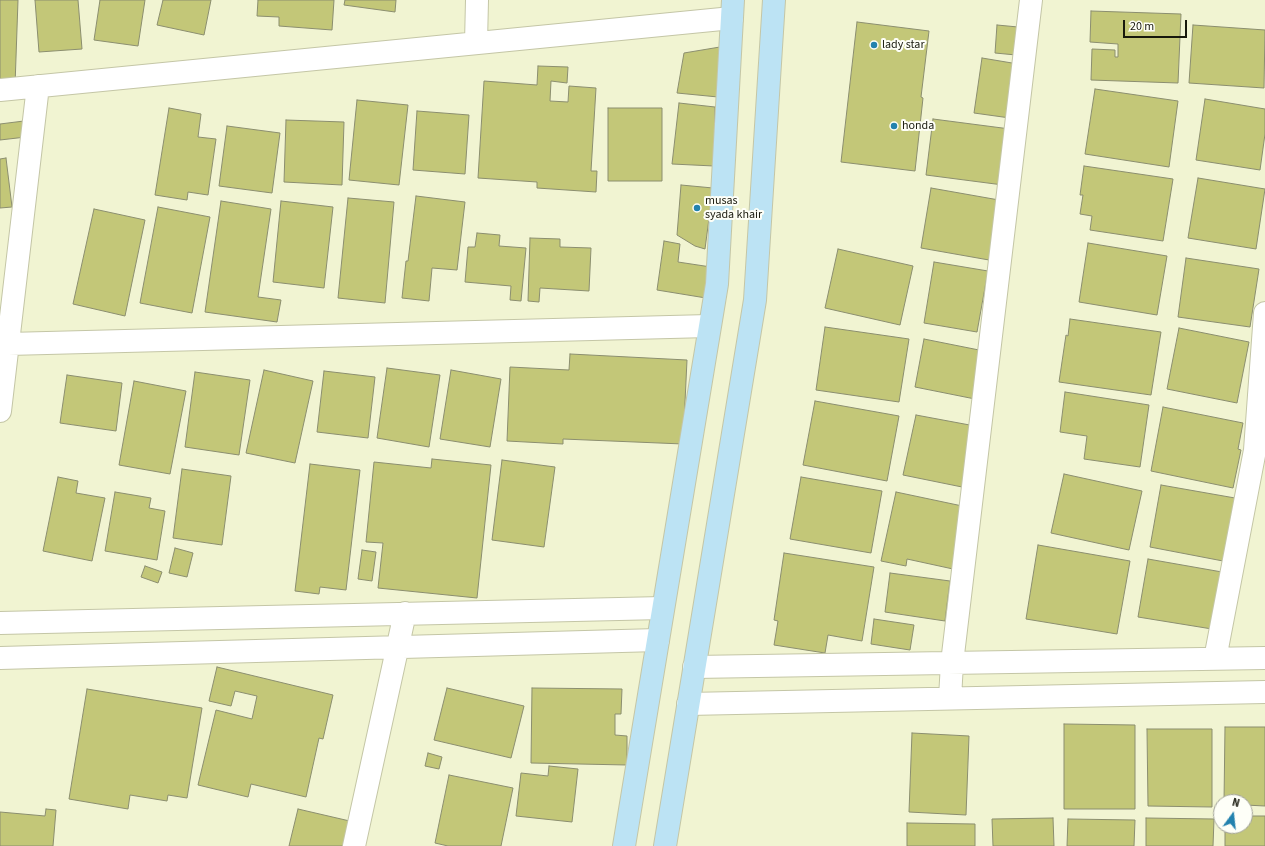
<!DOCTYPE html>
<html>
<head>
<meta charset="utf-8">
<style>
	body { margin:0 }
	#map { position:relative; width:1265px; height:846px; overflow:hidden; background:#f1f4d2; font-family:"Source Sans 3",sans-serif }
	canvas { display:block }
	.north { position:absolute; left:1213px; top:794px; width:40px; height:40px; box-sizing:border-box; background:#fefff8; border:1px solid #a2a39a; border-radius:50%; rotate:15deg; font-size:11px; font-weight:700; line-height:16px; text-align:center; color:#17180c }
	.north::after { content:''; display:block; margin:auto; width:14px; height:18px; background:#2382ae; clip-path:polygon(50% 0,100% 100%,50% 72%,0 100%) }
	.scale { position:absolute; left:1123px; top:20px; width:64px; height:18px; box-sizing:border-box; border:2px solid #17180c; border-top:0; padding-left:5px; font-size:12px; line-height:14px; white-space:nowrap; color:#17180c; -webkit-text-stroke:3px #fefff8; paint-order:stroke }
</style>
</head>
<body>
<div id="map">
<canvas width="1265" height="846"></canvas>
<div class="north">N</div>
<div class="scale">20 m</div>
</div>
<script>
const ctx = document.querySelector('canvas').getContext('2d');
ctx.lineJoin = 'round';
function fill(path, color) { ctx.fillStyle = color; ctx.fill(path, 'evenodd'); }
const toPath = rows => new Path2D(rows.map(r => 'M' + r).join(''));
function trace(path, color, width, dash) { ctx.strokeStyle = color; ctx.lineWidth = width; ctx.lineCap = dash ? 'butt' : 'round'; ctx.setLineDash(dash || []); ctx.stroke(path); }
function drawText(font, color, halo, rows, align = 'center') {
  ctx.font = font + ' "Source Sans 3",sans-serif'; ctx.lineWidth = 4; ctx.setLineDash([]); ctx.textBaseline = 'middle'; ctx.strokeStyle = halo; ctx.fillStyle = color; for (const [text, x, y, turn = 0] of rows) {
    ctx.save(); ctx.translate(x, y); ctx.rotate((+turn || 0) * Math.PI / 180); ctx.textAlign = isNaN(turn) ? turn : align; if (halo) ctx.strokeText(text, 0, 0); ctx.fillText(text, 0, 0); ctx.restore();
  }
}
const building = toPath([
	[0,0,18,0,15,86,0,85,0,0],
	[35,0,78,0,82,49,39,52,35,0],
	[100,0,145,0,138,46,94,40,100,0],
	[163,0,211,0,204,35,157,25,163,0],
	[258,0,334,0,332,30,279,26,279,17,257,16,258,0],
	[345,0,396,0,395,12,344,5,345,0],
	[1091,11,1181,14,1178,83,1091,80,1092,49,1115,50,1115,57,1118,57,1118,44,1090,42,1091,11],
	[857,22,929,31,921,97,923,98,915,171,841,162,857,22],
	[997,25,1018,27,1016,55,995,53,997,25],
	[1193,25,1265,30,1264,88,1189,83,1193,25],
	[720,47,718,97,677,93,684,53,720,47],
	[982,58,1018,64,1010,118,974,113,982,58],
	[538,66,568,67,567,83,551,81,550,101,568,102,569,86,596,88,591,171,597,171,596,192,537,188,537,182,478,178,484,81,537,85,538,66],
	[1095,89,1178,101,1169,167,1085,154,1095,89],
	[1205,99,1265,109,1265,134,1260,170,1196,160,1205,99],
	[357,100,408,105,399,185,349,180,357,100],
	[679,103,715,107,714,166,672,164,679,103],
	[169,108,201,114,198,137,216,139,208,195,188,192,187,200,155,195,169,108],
	[608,108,662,108,662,181,608,181,608,108],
	[417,111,469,115,465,174,413,170,417,111],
	[933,119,1010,129,1003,185,926,175,933,119],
	[286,120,344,122,342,185,284,182,286,120],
	[24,121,26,137,0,140,0,124,24,121],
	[227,126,280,133,272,193,219,186,227,126],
	[6,158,12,207,0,208,0,159,6,158],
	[1084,166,1173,179,1163,241,1090,230,1092,216,1080,214,1083,195,1080,195,1084,166],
	[1198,178,1265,189,1256,249,1188,238,1198,178],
	[681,185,713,188,705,249,695,246,677,235,681,185],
	[931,188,999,200,989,260,921,248,931,188],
	[416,196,465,202,457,270,432,268,429,301,402,298,406,261,408,261,416,196],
	[348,198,394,202,385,303,338,298,348,198],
	[221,201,271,209,258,297,281,300,277,322,205,312,221,201],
	[281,201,333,207,324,288,273,282,281,201],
	[158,207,210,217,192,313,140,303,158,207],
	[94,209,145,220,125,316,73,304,94,209],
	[477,233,500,235,499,246,526,248,521,301,510,300,511,286,465,282,468,247,475,247,477,233],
	[530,238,560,239,560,247,591,248,589,291,540,288,539,302,528,301,530,238],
	[664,241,680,244,678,262,711,267,706,298,657,290,664,241],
	[1088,243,1167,256,1157,315,1079,302,1088,243],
	[838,249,913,266,900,325,825,308,838,249],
	[1186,258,1259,269,1250,327,1178,317,1186,258],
	[934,262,988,271,977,332,924,323,934,262],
	[1070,319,1161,332,1151,395,1059,382,1066,335,1068,336,1070,319],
	[825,327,909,339,899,402,816,390,825,327],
	[1179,328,1249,342,1237,403,1167,389,1179,328],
	[924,339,984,351,975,399,915,387,924,339],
	[570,354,687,360,683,444,563,439,563,444,507,441,510,367,569,370,570,354],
	[387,368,440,375,429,447,377,438,387,368],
	[264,370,313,381,295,463,246,453,264,370],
	[451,370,501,379,490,447,440,439,451,370],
	[324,371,375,377,368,438,317,432,324,371],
	[195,372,250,380,239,455,185,447,195,372],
	[67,375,122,383,116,431,60,423,67,375],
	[134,381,186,391,170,474,119,465,134,381],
	[1065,392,1149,405,1140,467,1084,459,1087,436,1060,432,1065,392],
	[815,401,899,416,887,481,803,465,815,401],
	[1163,407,1243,423,1238,449,1241,450,1233,488,1151,471,1163,407],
	[916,415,975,426,962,487,903,475,916,415],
	[432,459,491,465,477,598,378,588,383,543,366,542,374,462,431,468,432,459],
	[502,460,555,467,544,547,492,540,502,460],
	[310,464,360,470,346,590,320,587,319,594,295,591,310,464],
	[182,469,231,476,222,545,173,538,182,469],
	[1064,474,1142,491,1129,550,1051,533,1064,474],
	[58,477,78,481,76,493,105,498,92,561,43,551,58,477],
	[801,477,882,491,871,553,790,539,801,477],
	[1161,485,1235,498,1223,561,1150,547,1161,485],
	[115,492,151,498,149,508,165,511,157,560,105,551,115,492],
	[896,492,967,507,953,569,907,559,906,566,881,561,896,492],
	[1038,545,1130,561,1117,634,1026,619,1038,545],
	[175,548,193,553,187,577,169,573,175,548],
	[362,550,376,552,372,581,358,579,362,550],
	[784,553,874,567,862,641,828,635,825,653,774,645,778,621,774,620,784,553],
	[1148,559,1222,572,1212,629,1138,617,1148,559],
	[145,566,162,572,158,583,141,577,145,566],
	[890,573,950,581,945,621,885,612,890,573],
	[874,619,914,625,910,650,871,644,874,619],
	[217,667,333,695,323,739,319,738,306,797,251,784,248,797,198,785,216,710,252,719,257,696,235,691,231,706,209,701,217,667],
	[447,688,524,706,511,758,434,740,447,688],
	[532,688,622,689,621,714,615,714,615,735,627,736,627,765,531,763,532,688],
	[87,689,202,708,187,798,168,795,167,801,130,795,128,809,69,799,87,689],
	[1064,724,1135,725,1135,809,1064,809,1064,724],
	[1225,727,1265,727,1265,806,1245,805,1245,802,1224,802,1225,727],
	[1147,729,1212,729,1212,807,1148,806,1147,729],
	[912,733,969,736,966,815,909,812,912,733],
	[428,753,442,757,439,769,425,766,428,753],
	[549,766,578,769,572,822,516,816,521,773,548,776,549,766],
	[449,775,513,788,501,846,448,846,435,843,449,775],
	[46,809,56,810,53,846,0,846,0,812,45,816,46,809],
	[298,809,354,822,349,846,289,846,298,809],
	[1245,816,1265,816,1265,846,1225,846,1225,826,1245,826,1245,816],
	[1053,818,1054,846,993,846,992,819,1053,818],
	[1146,818,1214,819,1213,846,1146,846,1146,818],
	[1068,819,1135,820,1134,846,1067,846,1068,819],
	[907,823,975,824,975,846,907,846,907,823]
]);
fill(building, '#c3c778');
trace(building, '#8b8e6f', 1);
const street = toPath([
	[476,43,477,0],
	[0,90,732,18],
	[8,344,709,326],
	[0,411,38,86],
	[0,623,663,608],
	[0,658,658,640],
	[1215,659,1255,450,1265,313],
	[694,667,1265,658],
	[950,698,952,663,1031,0],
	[688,704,1265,692],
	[354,846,405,613]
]);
const secondary = toPath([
	[624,846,717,284,733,0],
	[665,846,755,300,774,0]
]);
trace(street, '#c4c6a6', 24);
trace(secondary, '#c4c6a6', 24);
trace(street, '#fff', 22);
trace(secondary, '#bce3f4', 22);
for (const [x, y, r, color] of [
	[874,45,4,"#2382ae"],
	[894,126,4,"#2382ae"],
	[697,208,4,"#2382ae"]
]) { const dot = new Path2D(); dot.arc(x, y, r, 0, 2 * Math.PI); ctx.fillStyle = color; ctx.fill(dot); trace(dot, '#fefff8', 1.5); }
drawText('12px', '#17180c', '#fefff8', [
	["lady star",882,45],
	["honda",902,126],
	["musas",705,201],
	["syada khair",705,215]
], 'left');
</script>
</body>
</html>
